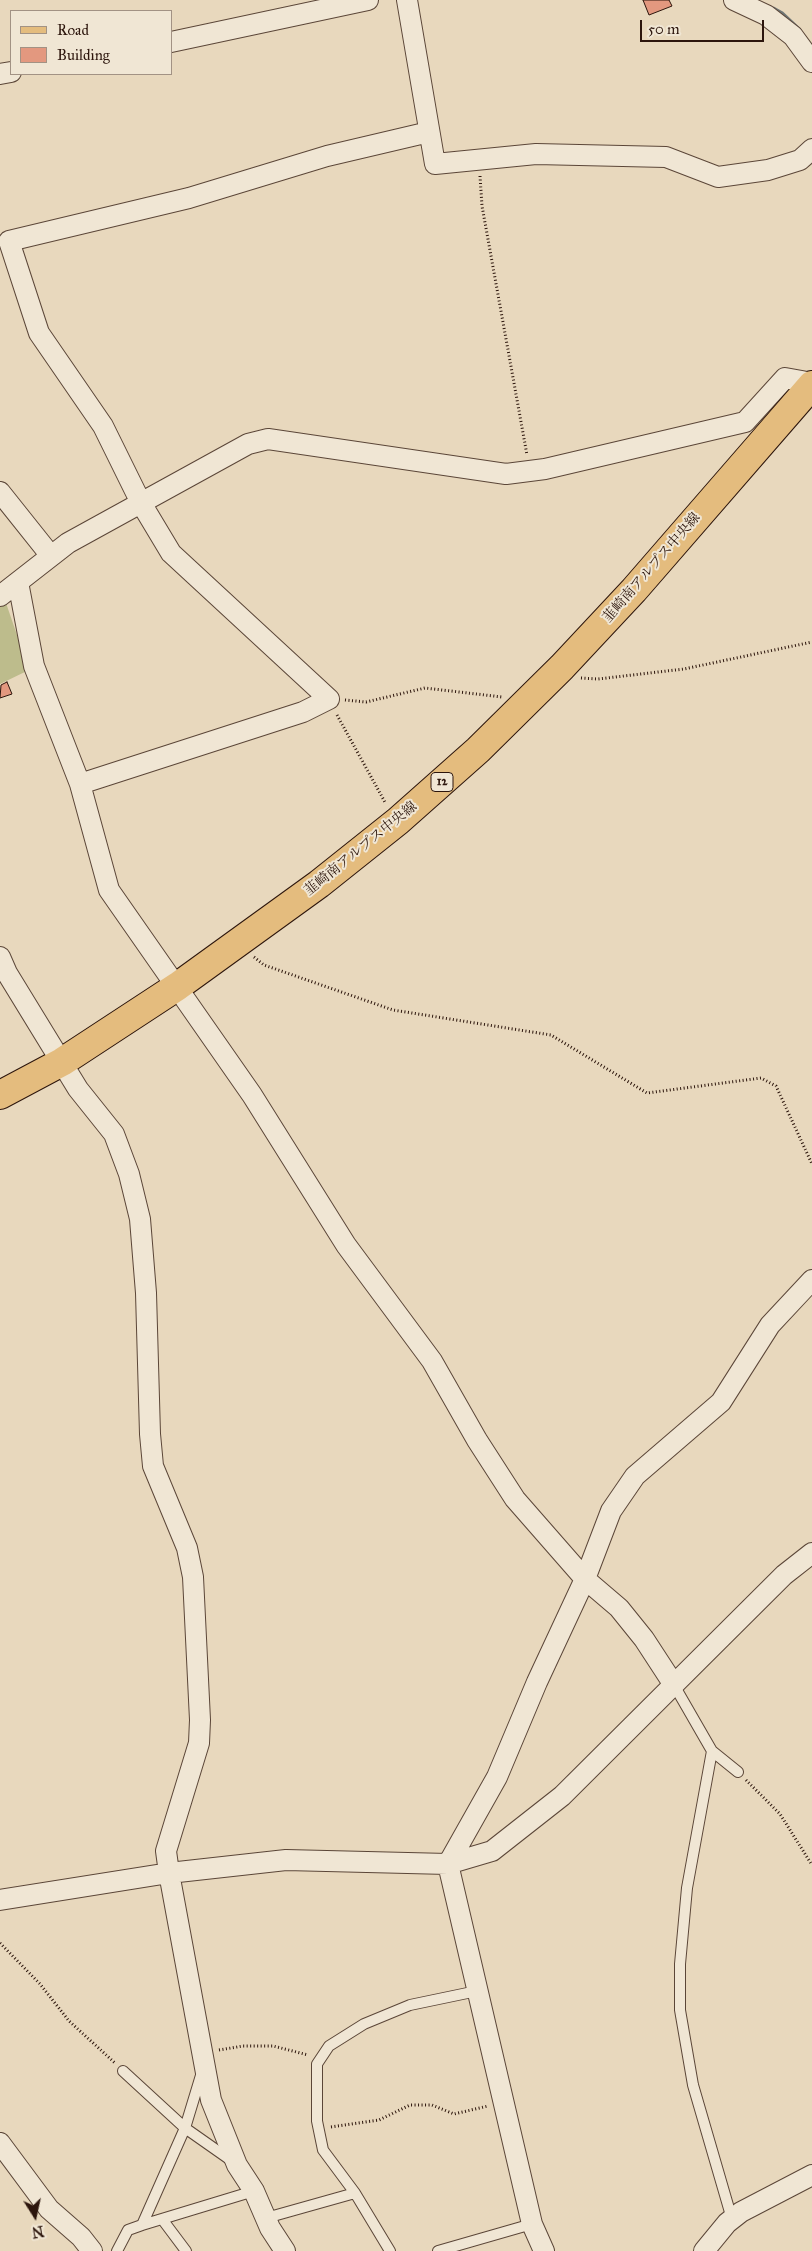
<!DOCTYPE html>
<html>
<head>
<meta charset="utf-8">
<style>
	body { margin:0 }
	#map { position:relative; width:812px; height:2251px; overflow:hidden; background:#e8d8bd; font-family:"IM FELL Great Primer",serif }
	canvas { display:block }
	.legend { position:absolute; left:10px; top:10px; width:162px; height:65px; box-sizing:border-box; background:#f0e6d4; border:1px solid #a29284; margin:0; padding:6px 9px; list-style:none; font-size:15px; color:#2c150c }
	.legend li { display:flex; align-items:center; gap:10px; height:25px }
	.legend b { width:25px; border:1px solid #a29284 }
	.north { position:absolute; left:10px; top:2191px; width:50px; height:50px; -webkit-text-stroke:4px #f0e6d4; paint-order:stroke; rotate:170deg; font-size:14px; font-weight:700; line-height:20px; text-align:center; color:#2c150c }
	.north::after { content:''; display:block; margin:auto; width:18px; height:22px; background:#2c150c; clip-path:polygon(50% 0,100% 100%,50% 72%,0 100%) }
	.scale { position:absolute; left:640px; top:20px; width:124px; height:22px; box-sizing:border-box; border:2px solid #2c150c; border-top:0; padding-left:6px; font-size:15px; line-height:18px; white-space:nowrap; color:#2c150c; -webkit-text-stroke:4px #f0e6d4; paint-order:stroke }
</style>
</head>
<body>
<div id="map">
<canvas width="812" height="2251"></canvas>
<ul class="legend">
<li><b style="height:6px;background:#e4bc7e"></b>Road</li>
<li><b style="height:14px;background:#e3987f"></b>Building</li>
</ul>
<div class="north">N</div>
<div class="scale">50 m</div>
</div>
<script>
const ctx = document.querySelector('canvas').getContext('2d');
ctx.lineJoin = 'round';
function fill(path, color) { ctx.fillStyle = color; ctx.fill(path, 'evenodd'); }
const toPath = rows => new Path2D(rows.map(r => 'M' + r).join(''));
function trace(path, color, width, dash) { ctx.strokeStyle = color; ctx.lineWidth = width; ctx.lineCap = dash ? 'butt' : 'round'; ctx.setLineDash(dash || []); ctx.stroke(path); }
function drawText(font, color, halo, rows, align = 'center') {
  ctx.font = font + ' "IM FELL Great Primer","Noto Serif JP",serif'; ctx.lineWidth = 4; ctx.setLineDash([]); ctx.textBaseline = 'middle'; ctx.strokeStyle = halo; ctx.fillStyle = color; for (const [text, x, y, turn = 0] of rows) {
    ctx.save(); ctx.translate(x, y); ctx.rotate((+turn || 0) * Math.PI / 180); ctx.textAlign = isNaN(turn) ? turn : align; if (halo) ctx.strokeText(text, 0, 0); ctx.fillText(text, 0, 0); ctx.restore();
  }
}
fill(toPath([
	[6,603,29,670,0,684,0,607]
]), '#bdbc8c');
trace(toPath([
	[773,9,782,14,799,30]
]), '#6f7675', 5);
const building = toPath([
	[643,0,669,0,672,6,649,15,643,0],
	[7,682,12,694,0,698,1,685,7,682]
]);
fill(building, '#e3987f');
trace(building, '#2c150c', 1);
const lane = toPath([
	[674,1685,712,1751,687,1888,680,1964,680,2010,693,2085,732,2219],
	[712,1751,738,1772],
	[123,2071,185,2128,232,2161],
	[266,2218,355,2193],
	[162,2219,186,2251],
	[142,2225,254,2191],
	[117,2251,128,2230,142,2225,185,2128,202,2072],
	[390,2251,355,2193,323,2150,317,2121,317,2064,329,2046,364,2024,410,2005,477,1991],
	[438,2251,532,2224]
]);
const street = toPath([
	[407,0,435,164,536,154,666,157,718,177,768,170,800,160,812,149],
	[734,0,766,15,793,36,812,62],
	[171,42,368,0],
	[0,74,11,72],
	[0,492,51,556],
	[18,582,34,666,80,784,109,890,252,1095,346,1245,432,1361,477,1440,515,1499,585,1579,619,1608,644,1639,674,1685],
	[0,596,68,543,248,444,268,439,506,474,545,469,745,422,785,378,812,383],
	[80,784,303,712,329,699,171,553,141,503,103,426,39,333,9,241,189,198,327,156,429,132],
	[0,957,7,973,78,1089,114,1134,129,1174,140,1219,146,1293,150,1434,153,1466,187,1548,193,1577,200,1720,199,1743,166,1851,169,1873,211,2100,237,2165,254,2191,270,2228,285,2251],
	[0,1900,169,1873,286,1860,448,1864,492,1851,562,1796,784,1575,812,1553],
	[0,2143,49,2209,81,2237,92,2251],
	[544,2251,532,2224,448,1864,497,1777,537,1682,585,1579,611,1511,635,1476,721,1402,770,1325,812,1280],
	[704,2251,727,2223,741,2212,812,2175]
]);
const primary = toPath([
	[0,1095,62,1062,178,986,319,884,398,821,478,750,562,667,634,590,812,385]
]);
trace(lane, '#5b4638', 12);
trace(street, '#5b4638', 22);
trace(primary, '#2c150c', 30);
trace(toPath([
	[480,176,482,206,527,455],
	[581,678,598,679,684,669,812,642],
	[345,700,366,702,425,688,502,697],
	[337,715,386,804],
	[254,957,264,965,393,1010,551,1035,647,1093,761,1078,776,1086,812,1164],
	[746,1780,780,1814,812,1865],
	[0,1943,40,1984,69,2021,115,2063],
	[219,2050,243,2046,273,2046,308,2055],
	[331,2127,379,2120,410,2105,432,2105,454,2114,488,2106]
]), '#2c150c', 3, [1, 2.5]);
trace(lane, '#f0e6d4', 10);
trace(street, '#f0e6d4', 20);
trace(primary, '#e4bc7e', 28);
for (const [x, y, w] of [
	[442,782,22]
]) { const box = new Path2D(); box.roundRect(x - w / 2, y - 9.5, w, 19, 4); ctx.fillStyle = '#f0e6d4'; ctx.fill(box); trace(box, '#2c150c', 1); }
drawText('bold 12px', '#2c150c', null, [
	["12",442,782]
]);
drawText('14px', '#2c150c', '#f0e6d4', [
	["韮崎南アルプス中央線",652,568,-49],
	["韮崎南アルプス中央線",361,849,-39]
]);
</script>
</body>
</html>
